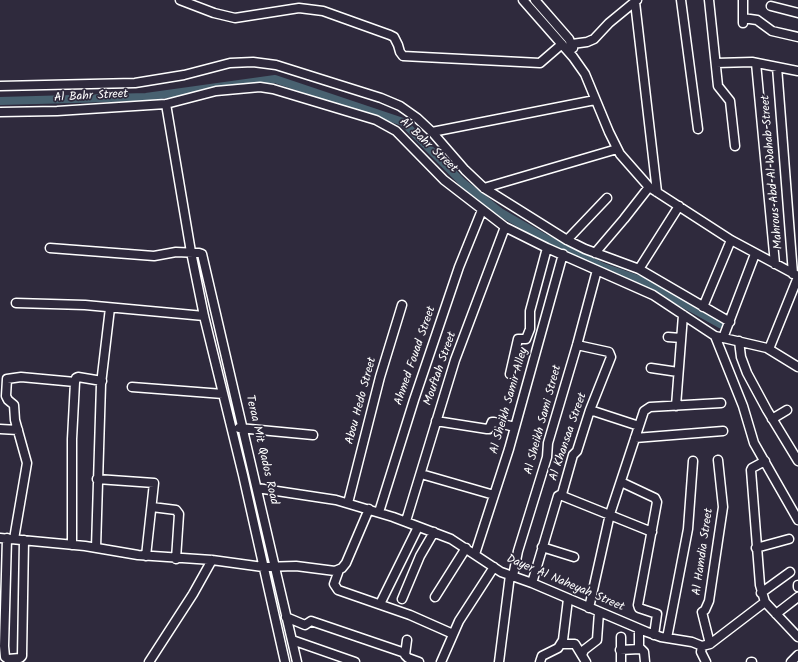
<!DOCTYPE html>
<html>
<head>
<meta charset="utf-8">
<style>
	body { margin:0 }
	canvas { display:block; background:#2f2a3d }
</style>
</head>
<body>
<canvas width="798" height="662"></canvas>
<script>
const ctx = document.querySelector('canvas').getContext('2d');
ctx.lineJoin = 'round';
const toPath = rows => new Path2D(rows.map(r => 'M' + r).join(''));
function trace(path, color, width, dash) { ctx.strokeStyle = color; ctx.lineWidth = width; ctx.lineCap = dash ? 'butt' : 'round'; ctx.setLineDash(dash || []); ctx.stroke(path); }
function drawText(font, color, halo, rows, align = 'center') {
  ctx.font = font + ' Kalam,sans-serif'; ctx.lineWidth = 3.5; ctx.setLineDash([]); ctx.textBaseline = 'middle'; ctx.strokeStyle = halo; ctx.fillStyle = color; for (const [text, x, y, turn = 0] of rows) {
    ctx.save(); ctx.translate(x, y); ctx.rotate((+turn || 0) * Math.PI / 180); ctx.textAlign = isNaN(turn) ? turn : align; if (halo) ctx.strokeText(text, 0, 0); ctx.fillText(text, 0, 0); ctx.restore();
  }
}
trace(toPath([
	[0,101,146,97,275,79,403,122,463,183,500,212,543,237,603,267,643,281,720,324]
]), '#486170', 8);
const minor = toPath([
	[180,0,214,13,235,18,299,8,323,11,390,35,394,37,398,45,400,52,403,56,540,63,562,44],
	[523,0,573,57,585,74,609,132,620,154,649,187,731,240,798,276],
	[535,0,569,39,573,48],
	[681,0,698,129],
	[709,0,718,86,730,101,735,146],
	[635,2,657,192],
	[771,6,798,13],
	[743,18,757,20,772,31,798,37],
	[743,23,743,0],
	[572,44,587,42,594,39,609,23,637,0],
	[716,63,752,62,798,71],
	[756,63,775,264],
	[777,67,793,274],
	[0,86,135,83,184,75,230,63,253,62,276,65,381,98,400,106,417,118,432,132,465,170,484,188,567,240,585,249,639,269,730,322],
	[166,104,191,252,204,316,243,475,285,662],
	[0,112,57,111,166,104,216,91,260,87,273,89,376,120,396,131,444,180,505,227,547,248,653,295,715,336,767,348,798,367],
	[432,132,595,100],
	[484,188,617,149],
	[567,240,607,198],
	[50,248,154,256,176,252,199,253,202,254,297,662],
	[595,253,624,219,649,187],
	[639,269,679,206],
	[16,303,85,305,204,316],
	[703,307,731,240],
	[715,336,743,406,754,443,798,520],
	[668,337,681,338],
	[723,338,755,254],
	[739,341,741,357,747,373,767,410,798,461],
	[769,349,798,277],
	[651,368,678,372],
	[510,374,518,339,526,339,530,329,530,311,547,248],
	[132,387,223,394],
	[676,406,683,315],
	[590,410,639,426],
	[772,419,787,410],
	[436,421,487,429,489,429,492,422,494,422,515,427],
	[239,428,313,435],
	[0,429,18,430],
	[635,438,723,431],
	[765,461,752,468,751,470,760,585,765,602,798,637],
	[421,474,494,495],
	[97,479,154,483,146,556],
	[621,482,655,498,657,502,638,605,639,608,657,614,654,635],
	[257,488,336,500,393,517,451,539,501,572,532,583,647,632,661,637,692,642,702,646,710,644,765,602],
	[560,495,652,532],
	[348,503,380,377,402,305],
	[152,507,176,510,179,514,176,559],
	[379,512,414,400,459,267,482,210],
	[406,521,455,360,505,227],
	[0,538,85,546,138,555,212,560,263,567,296,566,335,571,342,568,346,563,369,509],
	[7,538,4,646,5,657,8,659,20,658,22,656,24,540],
	[14,539,27,463,15,420,14,405,8,400,6,396,7,379,21,377,75,382,76,378,78,377,102,381],
	[72,545,72,439,75,382],
	[542,547,574,557],
	[96,548,101,384,110,308],
	[756,548,789,539],
	[475,554,509,449,563,254],
	[339,570,334,584,338,590,410,615,453,634],
	[513,576,518,551,547,457,548,443,577,345,597,270],
	[532,583,558,496,562,494,573,455,577,451,590,410,611,357,609,352,577,345],
	[798,585,798,587],
	[761,593,790,572],
	[435,597,466,548],
	[402,599,420,556,434,532],
	[380,604,418,527],
	[589,608,610,514,644,411,650,407,721,403],
	[776,614,798,597],
	[286,617,305,625,311,621,405,653],
	[639,629,639,647,644,652,645,662],
	[621,637,621,662],
	[667,638,688,529,693,461],
	[292,640,355,662],
	[407,640,405,655,408,658,419,662],
	[561,644,575,644,586,662],
	[710,644,702,612,705,610,709,601,723,507,718,460],
	[702,646,701,652,706,662],
	[620,650,640,649],
	[582,655,584,650,597,640,599,612],
	[149,662,193,594,212,560],
	[441,662,459,621,494,567],
	[499,662,510,575],
	[540,662,542,656,558,648,563,640,568,599],
	[751,662,752,662],
	[791,662,798,655]
]);
trace(minor, '#fff', 11);
trace(minor, '#2f2a3d', 8);
drawText('12px', '#fff', '#2f2a3d', [
	["Al Bahr Street",91,97,-3],
	["Al Bahr Street",428,146,43],
	["Mahrous Abd Al Wahab Street",773,172,-95],
	["Ahmed Fouad Street",416,356,-71],
	["Mouftah Street",441,369,-71],
	["Abou Hedo Street",362,401,-75],
	["Al Sheikh Samir Alley",510,401,-74],
	["Al Sheikh Sami Street",544,420,-75],
	["Al Khansaa Street",569,437,-71],
	["Teraa Mit Qados Road",261,450,77],
	["Al Hamdia Street",704,552,-82],
	["Dayer Al Naheyah Street",565,584,23]
]);
</script>
</body>
</html>
